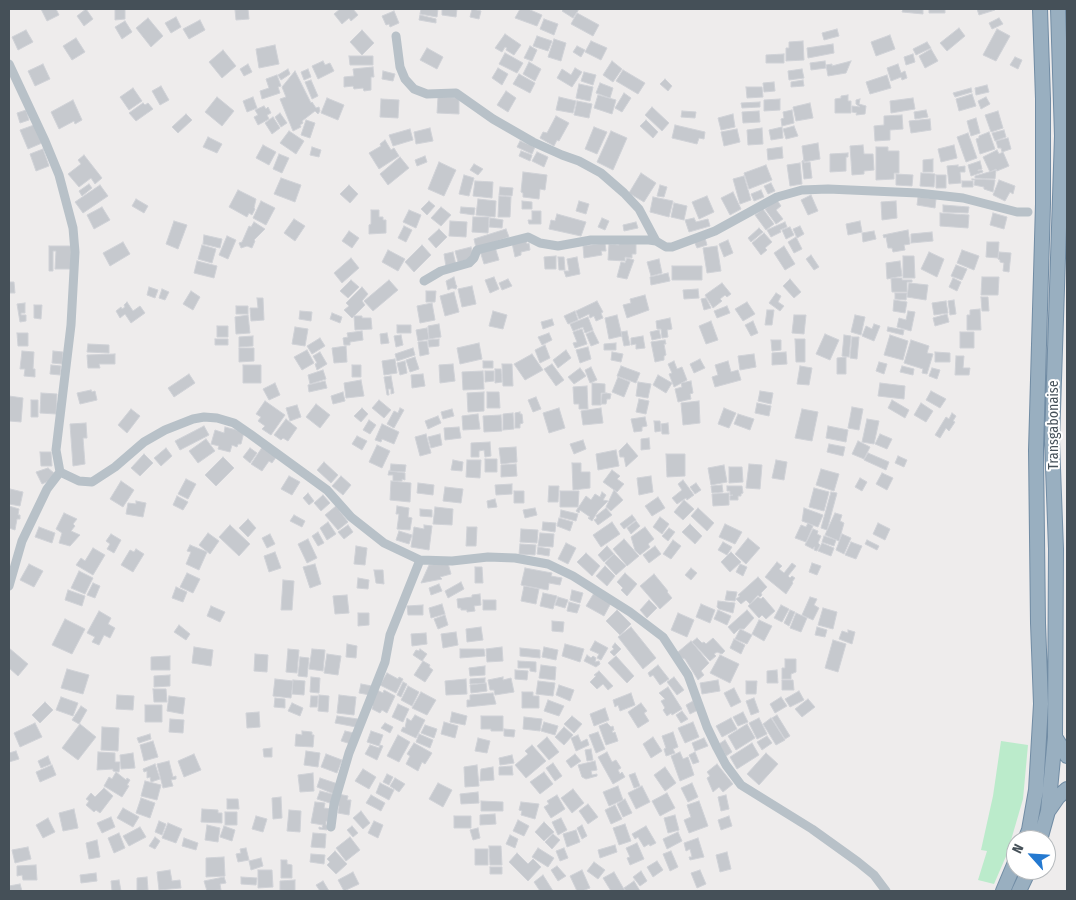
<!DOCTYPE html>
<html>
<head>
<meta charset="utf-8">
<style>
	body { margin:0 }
	#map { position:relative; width:1076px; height:900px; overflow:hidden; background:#eeecec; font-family:"Fira Sans Condensed",sans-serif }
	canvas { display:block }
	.frame { position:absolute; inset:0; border:10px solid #455058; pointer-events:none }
	.north { position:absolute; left:1006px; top:830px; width:50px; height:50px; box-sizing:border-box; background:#fff; border:1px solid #b5b9bc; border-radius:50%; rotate:296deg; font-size:14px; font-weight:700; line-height:20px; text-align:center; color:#455058 }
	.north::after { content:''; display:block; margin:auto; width:18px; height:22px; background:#2479d0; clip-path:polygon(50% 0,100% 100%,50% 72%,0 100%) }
</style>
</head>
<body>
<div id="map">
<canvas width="1076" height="900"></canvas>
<div class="frame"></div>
<div class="north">N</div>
</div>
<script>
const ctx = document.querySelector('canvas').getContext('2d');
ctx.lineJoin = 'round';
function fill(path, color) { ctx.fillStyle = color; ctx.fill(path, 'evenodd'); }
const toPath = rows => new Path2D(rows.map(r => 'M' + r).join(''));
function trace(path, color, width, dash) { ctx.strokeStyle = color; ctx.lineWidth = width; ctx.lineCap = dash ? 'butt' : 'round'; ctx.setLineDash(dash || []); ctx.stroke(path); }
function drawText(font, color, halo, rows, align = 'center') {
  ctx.font = font + ' "Fira Sans Condensed",sans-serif'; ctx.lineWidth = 4; ctx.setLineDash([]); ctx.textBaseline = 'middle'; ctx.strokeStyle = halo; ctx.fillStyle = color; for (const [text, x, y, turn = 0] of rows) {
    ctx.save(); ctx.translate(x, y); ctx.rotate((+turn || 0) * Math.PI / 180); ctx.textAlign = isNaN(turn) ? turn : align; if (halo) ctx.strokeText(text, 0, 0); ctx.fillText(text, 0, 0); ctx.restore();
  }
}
fill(toPath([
	[1001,741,1028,745,1023,799,1007,854,994,884,978,880,987,851,981,850,993,796]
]), '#bbebcb');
const building = toPath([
	[41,9,56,9,59,15,47,21,41,9],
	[86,9,93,19,84,26,77,16,86,9],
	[115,9,125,9,125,19,115,20,115,9],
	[248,9,249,19,236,20,235,10,248,9],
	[340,9,353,9,358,15,351,21,349,18,342,24,334,14,340,9],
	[421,9,438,9,437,17,420,14,421,9],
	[442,9,457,9,456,17,442,15,442,9],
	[472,9,481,11,479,19,470,17,472,9],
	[520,9,528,9,542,15,537,26,515,18,520,9],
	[564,9,579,9,573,18,562,11,564,9],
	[903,9,923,9,923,14,902,12,903,9],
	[929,9,945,9,945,13,929,13,929,9],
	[977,9,995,9,995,10,979,15,977,9],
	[394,11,399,23,390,27,389,24,386,25,382,16,394,11],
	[577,13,599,25,593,36,571,24,577,13],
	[420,15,436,19,436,23,419,20,420,15],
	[176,17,181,27,171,33,165,23,176,17],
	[148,18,163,36,151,47,136,28,148,18],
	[999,18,1003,24,992,29,989,23,999,18],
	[544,19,558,24,554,35,540,29,544,19],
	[200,20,205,30,189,39,183,29,200,20],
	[125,21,132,32,122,39,115,27,125,21],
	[959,28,965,36,947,51,940,43,959,28],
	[837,29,839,36,824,40,822,33,837,29],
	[997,29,1010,36,996,61,983,55,997,29],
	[26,30,33,42,18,50,12,37,26,30],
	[362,30,374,43,362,55,350,42,362,30],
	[505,34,521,45,514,55,506,50,507,48,505,47,502,52,495,48,505,34],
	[890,35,895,49,876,56,871,42,890,35],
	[537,36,552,41,548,51,533,46,537,36],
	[76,38,85,52,72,60,63,46,76,38],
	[554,39,566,43,561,61,548,57,554,39],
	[591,41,607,48,601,60,585,52,591,41],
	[803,41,804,60,786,61,786,48,789,48,789,42,803,41],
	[927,42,931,48,916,55,913,49,927,42],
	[833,44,834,53,808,58,807,48,833,44],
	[275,45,279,64,259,68,256,49,275,45],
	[530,46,537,50,532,61,524,58,530,46],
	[577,46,585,50,581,57,573,52,577,46],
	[427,48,443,57,437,69,420,60,427,48],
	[931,49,938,61,925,68,919,56,931,49],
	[223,50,236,66,222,78,209,62,223,50],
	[505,53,523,63,517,73,499,64,505,53],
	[784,54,784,63,766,63,766,55,784,54],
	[913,54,915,62,906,65,904,57,913,54],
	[349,56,373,56,373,65,350,65,349,56],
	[1015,57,1022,60,1018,69,1010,65,1015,57],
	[323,61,325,65,330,63,334,71,318,79,312,66,323,61],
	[612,61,622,69,613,82,603,75,612,61],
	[825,61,826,68,811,70,810,63,825,61],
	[851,61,846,73,828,76,826,65,832,64,832,66,851,61],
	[529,62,541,69,535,81,523,74,529,62],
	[43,64,50,79,35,86,28,71,43,64],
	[248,64,252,72,244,76,240,69,248,64],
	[898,64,901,73,905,71,907,78,902,80,901,77,891,81,887,68,898,64],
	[373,67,374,77,371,77,371,90,364,91,363,88,354,89,353,86,344,87,344,77,354,76,353,69,373,67],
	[498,68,508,74,502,85,492,78,498,68],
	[575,68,582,72,572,87,557,78,562,69,571,75,575,68],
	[288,69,290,74,281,80,278,75,288,69],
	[308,69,311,77,304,80,301,72,308,69],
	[802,69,804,78,789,80,788,71,802,69],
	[623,70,645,83,638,94,616,81,623,70],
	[295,71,311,103,312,102,316,108,319,107,320,111,318,114,315,111,302,121,303,123,300,125,301,127,293,131,280,99,286,97,282,87,295,71],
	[383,71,395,74,393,81,382,79,383,71],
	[584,72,596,75,593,85,581,81,584,72],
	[519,74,535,83,530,93,513,84,519,74],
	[277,75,281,86,278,87,280,93,262,99,260,91,269,88,266,79,277,75],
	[887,75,891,88,870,94,866,82,887,75],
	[665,79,672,86,668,91,660,84,665,79],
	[311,80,318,96,312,99,305,82,311,80],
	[803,80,804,86,791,87,791,82,803,80],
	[774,82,775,91,764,92,763,83,774,82],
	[600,83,613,88,610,98,596,93,600,83],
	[579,84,593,87,590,101,576,98,579,84],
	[987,85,989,92,976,95,975,88,987,85],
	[161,86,169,100,160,105,152,91,161,86],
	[746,87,762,87,763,97,747,98,746,87],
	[133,88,142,101,129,110,120,97,133,88],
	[971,88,972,92,955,97,953,93,971,88],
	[506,91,516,98,508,112,497,105,506,91],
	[624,93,631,98,622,112,615,108,624,93],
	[972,94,976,106,959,111,956,99,972,94],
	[598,95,616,100,612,114,594,108,598,95],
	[848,95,848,101,851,101,851,113,835,113,835,99,841,98,841,96,848,95],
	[217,97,234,111,222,126,205,112,217,97],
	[253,97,257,108,247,112,243,101,253,97],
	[438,97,459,98,459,114,437,113,438,97],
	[559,97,576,101,573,113,556,110,559,97],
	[986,97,990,104,981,109,978,101,986,97],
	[327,98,344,105,338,120,321,113,327,98],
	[913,98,915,109,891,113,890,101,913,98],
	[381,99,399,100,398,118,380,117,381,99],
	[780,99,780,110,764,111,764,100,780,99],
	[860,99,859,104,866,106,865,114,856,115,857,113,852,112,852,106,860,107,856,104,856,100,860,99],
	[73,100,82,120,75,124,74,121,59,129,51,112,73,100],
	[577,101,592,104,589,118,574,115,577,101],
	[760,102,760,107,742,108,741,103,760,102],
	[143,103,145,105,148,103,153,109,136,121,129,113,143,103],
	[810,103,813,118,796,121,793,107,810,103],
	[264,106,266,109,268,107,271,113,267,115,269,119,258,125,254,117,258,115,255,110,264,106],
	[652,107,669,123,662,131,645,115,652,107],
	[26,110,29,120,20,123,17,113,26,110],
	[792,110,794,123,782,126,781,119,784,118,783,112,792,110],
	[926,110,928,117,915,119,914,112,926,110],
	[682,111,696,112,695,118,681,117,682,111],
	[759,111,760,122,743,123,742,112,759,111],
	[998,111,1003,128,991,132,985,115,998,111],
	[280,113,287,123,281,127,275,117,280,113],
	[186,114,192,120,178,133,172,127,186,114],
	[733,114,735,127,721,130,718,118,733,114],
	[902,115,903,129,890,130,890,140,875,141,874,126,884,125,884,116,902,115],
	[556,116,569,123,559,141,557,140,554,146,540,138,543,132,547,133,556,116],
	[273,117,280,128,272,134,265,123,273,117],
	[976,118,980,133,971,136,967,121,976,118],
	[930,119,931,130,911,133,909,121,930,119],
	[306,120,315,123,310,138,301,135,306,120],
	[646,120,658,132,653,138,640,126,646,120],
	[34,125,42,143,28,149,20,130,34,125],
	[675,125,705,132,704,139,699,138,697,144,672,138,675,125],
	[794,126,798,136,786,139,783,129,794,126],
	[594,127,607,132,597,154,585,149,594,127],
	[782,127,783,138,771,140,769,130,782,127],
	[430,128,433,141,416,144,414,132,430,128],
	[762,128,763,144,748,145,747,130,762,128],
	[410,129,413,140,393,146,389,135,410,129],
	[737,129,740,142,724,146,721,132,737,129],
	[1004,130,1006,137,995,141,992,133,1004,130],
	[289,131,304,141,296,154,280,143,289,131],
	[611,131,627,138,613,170,597,162,611,131],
	[989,132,995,149,980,154,976,139,979,138,979,136,989,132],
	[968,133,977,158,966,162,957,137,968,133],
	[208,137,222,144,217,153,203,147,208,137],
	[1008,138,1011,149,1002,152,1001,148,998,148,996,141,1008,138],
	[385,140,391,150,394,148,399,156,379,169,369,153,381,146,380,144,385,140],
	[520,141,535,147,532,154,517,147,520,141],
	[818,143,820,159,804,162,802,146,818,143],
	[263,145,276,152,269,165,256,158,263,145],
	[863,145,864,154,873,154,874,170,864,171,864,174,852,175,850,146,863,145],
	[954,145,957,158,941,162,938,149,954,145],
	[312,147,321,150,319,157,310,155,312,147],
	[782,147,783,158,768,160,767,149,782,147],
	[876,147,888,147,888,151,899,151,899,173,894,173,894,179,876,180,876,147],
	[43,149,49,166,36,171,30,154,43,149],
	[997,150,999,154,1003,152,1009,166,997,171,996,169,990,172,983,157,997,150],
	[521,151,532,155,530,161,519,156,521,151],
	[537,152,548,157,544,167,532,161,537,152],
	[848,153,848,157,846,157,846,171,830,172,830,154,848,153],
	[279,154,289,158,282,173,273,169,279,154],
	[84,155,102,178,95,184,91,178,79,187,68,174,81,164,78,160,84,155],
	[425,156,427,162,417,166,415,160,425,156],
	[400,157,409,168,388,185,380,174,400,157],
	[933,159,933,172,923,172,923,160,933,159],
	[804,160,804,163,810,162,812,178,804,179,802,161,804,160],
	[980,161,982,169,978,170,978,171,982,170,983,172,971,176,968,165,980,161],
	[439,162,456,170,444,196,428,189,439,162],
	[800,163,802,184,790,186,787,165,800,163],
	[474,164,483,169,478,175,470,170,474,164],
	[766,165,772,180,749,189,744,173,766,165],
	[958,165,958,167,965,166,965,172,960,172,961,183,949,184,947,166,958,165],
	[996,170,995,179,975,178,975,176,996,170],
	[523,172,547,175,545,190,540,189,539,199,523,197,523,193,521,192,523,172],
	[641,173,656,183,644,202,629,193,641,173],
	[921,173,935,174,934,187,920,186,921,173],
	[896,174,913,175,912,186,896,185,896,174],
	[464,175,474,178,469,196,459,194,464,175],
	[936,175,946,175,946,188,936,188,936,175],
	[744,176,751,200,740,204,733,179,744,176],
	[281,178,301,185,295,202,274,194,281,178],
	[972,179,995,180,993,192,984,189,984,187,974,185,975,180,972,180,972,179],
	[999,180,1015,186,1013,194,1010,192,1005,201,993,195,999,180],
	[475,181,493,182,492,198,473,196,475,181],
	[962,181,973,181,973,187,962,187,962,181],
	[771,183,775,191,768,194,764,186,771,183],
	[89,184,92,188,82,196,79,191,89,184],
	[100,185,108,196,83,213,75,202,100,185],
	[349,185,358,194,350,203,340,194,349,185],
	[660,185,667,187,664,197,657,196,660,185],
	[500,187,513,188,512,196,499,195,500,187],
	[238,190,256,199,254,208,255,209,252,215,249,213,247,217,229,207,238,190],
	[761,190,764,197,754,201,751,194,761,190],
	[733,192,741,209,730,215,721,198,733,192],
	[811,195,818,211,808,215,801,200,811,195],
	[499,196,511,197,510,217,498,217,499,196],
	[707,196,714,212,699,219,692,202,707,196],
	[653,197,673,201,669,217,650,212,653,197],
	[918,197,936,199,935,208,917,205,918,197],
	[136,199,148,206,144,213,132,206,136,199],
	[478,199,496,201,495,217,476,215,478,199],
	[777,200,781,206,776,210,783,219,776,224,765,209,777,200],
	[261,201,275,208,266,225,253,218,261,201],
	[429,201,435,206,427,215,421,209,429,201],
	[522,201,532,202,532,209,522,209,522,201],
	[579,201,589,204,586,214,576,211,579,201],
	[896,201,897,218,882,220,881,202,896,201],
	[674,203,687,206,684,220,671,217,674,203],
	[943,205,969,207,968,213,943,212,943,205],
	[102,207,110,220,94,229,87,215,102,207],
	[441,207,451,215,441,226,431,218,441,207],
	[461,207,475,208,474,215,460,213,461,207],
	[763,209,774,224,766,230,755,215,763,209],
	[371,210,379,210,379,217,383,217,383,220,386,220,386,233,369,234,369,225,371,224,371,210],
	[409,210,421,215,416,228,403,222,409,210],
	[532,211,541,211,541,224,529,224,528,220,532,220,532,211],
	[940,213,969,215,968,228,940,226,940,213],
	[993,213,1007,217,1004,229,990,225,993,213],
	[557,214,586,222,581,236,549,229,551,220,555,221,557,214],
	[473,217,489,217,488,233,472,232,473,217],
	[490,218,503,220,502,228,489,227,490,218],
	[602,218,609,221,605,230,598,227,602,218],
	[694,218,696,222,708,219,710,226,689,232,685,220,694,218],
	[294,219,305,226,295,241,284,233,294,219],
	[174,221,187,225,178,249,166,244,174,221],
	[450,221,467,222,466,237,449,236,450,221],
	[860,221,862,232,848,235,846,224,860,221],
	[254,222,265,229,254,240,255,241,252,248,247,246,241,248,239,243,242,242,249,226,251,227,254,222],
	[636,222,638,228,624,231,623,225,636,222],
	[785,222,787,227,780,230,781,232,771,237,767,230,785,222],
	[404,226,412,230,406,242,398,238,404,226],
	[800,226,804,234,797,238,793,229,800,226],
	[790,227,794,235,786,239,782,230,790,227],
	[759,228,763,232,751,242,748,238,759,228],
	[439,229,447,237,436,248,428,239,439,229],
	[506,229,509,237,476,248,474,239,506,229],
	[908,230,910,244,904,245,905,250,893,252,892,248,888,248,886,237,884,238,883,235,908,230],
	[349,231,359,238,352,248,342,241,349,231],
	[874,231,876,239,863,242,862,233,874,231],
	[932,232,933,241,911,243,911,234,932,232],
	[764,233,772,242,765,248,767,250,761,255,752,243,764,233],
	[204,235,222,239,220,248,203,244,204,235],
	[227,236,236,240,228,259,219,255,227,236],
	[796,237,802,249,794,253,788,242,796,237],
	[705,238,707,245,697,248,694,241,705,238],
	[526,240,527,244,529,243,530,250,521,252,521,255,515,257,512,243,526,240],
	[728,240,733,253,724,257,719,244,728,240],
	[123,242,130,254,110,266,103,253,123,242],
	[987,242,999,242,998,258,986,257,987,242],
	[605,243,606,251,601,251,602,255,584,258,583,246,605,243],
	[619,243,636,244,636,254,632,254,632,258,625,257,625,261,608,260,609,244,619,245,619,243],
	[202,245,216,249,212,263,198,259,202,245],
	[422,245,431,255,414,272,405,262,422,245],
	[49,246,71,246,71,269,55,269,56,251,53,251,53,271,49,271,49,246],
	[717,246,721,271,707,273,703,248,717,246],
	[784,246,795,264,785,270,774,253,784,246],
	[471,247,474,258,458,262,455,251,471,247],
	[495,247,499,260,484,264,480,251,495,247],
	[388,250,405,259,398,271,382,262,388,250],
	[962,250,979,256,974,270,957,263,962,250],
	[453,252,456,265,446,267,444,254,453,252],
	[929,252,944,259,937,277,921,269,929,252],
	[999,252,1011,253,1009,272,1003,271,1004,263,1000,262,1000,260,998,259,999,252],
	[811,255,819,267,814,270,806,259,811,255],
	[556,256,556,269,545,269,544,257,556,256],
	[903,256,914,256,915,278,903,278,903,256],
	[558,257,564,257,565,270,559,270,558,257],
	[577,257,580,274,566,277,564,271,569,271,567,259,577,257],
	[351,258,359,268,342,283,334,273,351,258],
	[627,258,634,260,627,279,617,277,621,262,625,263,627,258],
	[659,259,662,273,651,276,647,262,659,259],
	[197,261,217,266,214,278,194,273,197,261],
	[900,261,902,276,887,279,886,263,900,261],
	[956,265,967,269,962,280,951,276,956,265],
	[672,266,702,266,702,280,672,280,672,266],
	[668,273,670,281,651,285,650,277,668,273],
	[454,277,456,285,457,286,456,289,452,288,448,290,446,281,454,277],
	[494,277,499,289,490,293,485,280,494,277],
	[982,277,999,277,998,295,981,295,982,277],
	[891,278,902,278,902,280,912,280,912,282,907,282,907,292,892,292,891,278],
	[953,278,961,282,957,291,949,287,953,278],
	[508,279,512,286,502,290,499,283,508,279],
	[790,279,801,292,794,298,783,286,790,279],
	[351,280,359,287,348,298,340,291,351,280],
	[389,280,398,290,373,311,364,301,389,280],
	[9,282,14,282,15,293,9,293,9,282],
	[722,283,731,294,727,297,725,295,720,299,722,301,713,308,705,295,722,283],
	[909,283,928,285,926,300,907,297,909,283],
	[472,286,476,304,462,307,458,289,472,286],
	[149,287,158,290,155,298,147,295,149,287],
	[362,287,368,294,362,301,365,305,352,318,344,310,349,306,346,303,362,287],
	[162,289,169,292,165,300,159,298,162,289],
	[698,289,699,298,684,299,683,290,698,289],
	[191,291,200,297,193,310,183,304,191,291],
	[426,291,436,291,435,302,426,302,426,291],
	[454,292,459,312,445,316,440,296,454,292],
	[776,293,781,296,778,302,784,306,780,311,769,303,776,293],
	[895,293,907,293,906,300,895,299,895,293],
	[645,295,649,310,627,318,623,305,631,303,630,299,645,295],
	[981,297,988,297,989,311,982,311,981,297],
	[257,298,263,298,264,320,251,321,250,308,258,308,257,298],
	[706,298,711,308,704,310,701,299,706,298],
	[894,300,907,302,905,313,893,311,894,300],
	[954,300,956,314,950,315,948,301,954,300],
	[597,301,603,312,601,313,603,318,596,321,594,316,590,318,589,314,579,319,576,311,597,301],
	[946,301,948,313,934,315,932,303,946,301],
	[127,302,133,311,140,306,145,313,131,323,125,314,120,318,116,311,121,307,122,309,125,307,124,305,127,302],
	[747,302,755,314,743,321,735,309,747,302],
	[25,303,25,313,21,313,21,315,26,315,26,321,20,322,17,304,25,303],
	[432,303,435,320,420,323,417,306,432,303],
	[34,305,42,305,41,319,34,318,34,305],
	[236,306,248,306,248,314,236,314,236,306],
	[727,306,730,313,717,318,714,311,727,306],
	[980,309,981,330,967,330,967,315,970,315,970,310,980,309],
	[767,310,774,310,772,325,765,325,767,310],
	[300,311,312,312,311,321,299,319,300,311],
	[493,311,507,315,503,329,489,326,493,311],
	[575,311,578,320,568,324,564,316,575,311],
	[908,311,915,312,911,331,897,327,899,318,906,320,908,311],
	[332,313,342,317,340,323,330,319,332,313],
	[947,314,949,322,935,326,933,318,947,314],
	[248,315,250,333,236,334,235,317,248,315],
	[617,315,622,336,609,339,605,318,617,315],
	[794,315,806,315,804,334,792,333,794,315],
	[855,315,865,317,861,335,851,332,855,315],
	[354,316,362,316,362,318,371,318,372,329,355,330,354,316],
	[588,317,593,330,585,333,583,327,573,331,570,324,588,317],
	[670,318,672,329,667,330,668,337,662,338,661,329,657,329,656,321,670,318],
	[552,319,554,325,543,329,541,322,552,319],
	[711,321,718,340,706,344,699,326,711,321],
	[753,321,758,333,751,336,745,325,753,321],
	[439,324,441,337,429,339,428,326,439,324],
	[874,324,880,326,874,341,862,336,866,326,872,329,874,324],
	[397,325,411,325,411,333,397,333,397,325],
	[217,326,228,326,228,337,217,337,217,326],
	[295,327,308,329,305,346,292,344,295,327],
	[888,327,904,330,903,335,887,331,888,327],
	[427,328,429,339,418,341,416,330,427,328],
	[582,329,587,344,575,348,573,343,577,342,573,332,582,329],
	[659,330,661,338,652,340,650,332,659,330],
	[362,331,363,340,350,342,350,345,344,345,343,338,348,337,347,333,362,331],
	[593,331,599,343,591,346,586,334,593,331],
	[627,331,630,345,624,346,621,332,627,331],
	[960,332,974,332,974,348,960,348,960,332],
	[17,333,28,333,28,346,18,346,17,333],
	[387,333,389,343,381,344,380,334,387,333],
	[549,333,552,340,542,345,538,337,549,333],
	[825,334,839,340,830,360,816,354,825,334],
	[401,335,403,345,396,347,394,336,401,335],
	[844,335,851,336,849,357,842,356,844,335],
	[890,335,908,341,903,360,884,355,890,335],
	[253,336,253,346,239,347,239,337,253,336],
	[643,336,645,348,636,349,636,344,631,345,631,338,643,336],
	[852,337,859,337,857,359,850,358,852,337],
	[320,338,325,346,312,354,307,346,320,338],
	[215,339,228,339,228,345,215,345,215,339],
	[439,339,439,346,429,347,428,340,439,339],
	[795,339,805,339,805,362,796,362,795,339],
	[665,340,666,344,664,344,666,355,664,356,664,360,655,362,651,342,665,340],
	[771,340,781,340,781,350,772,351,771,340],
	[911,340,929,346,927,353,933,354,927,374,922,373,923,369,904,363,911,340],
	[427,341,429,354,420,356,418,342,427,341],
	[479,343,482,359,460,364,457,348,479,343],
	[616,343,616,350,604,350,604,344,616,343],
	[88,344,109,345,109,353,87,352,88,344],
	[545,345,550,358,540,363,535,350,545,345],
	[346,346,347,362,334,363,332,348,346,346],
	[588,347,591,359,580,363,576,350,588,347],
	[239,348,254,348,254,361,239,362,239,348],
	[413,348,415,355,397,361,395,354,413,348],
	[307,350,314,363,302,370,294,357,307,350],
	[566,350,571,358,558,368,553,360,566,350],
	[22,351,34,352,33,369,35,369,35,377,24,376,25,369,20,369,22,351],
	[53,351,63,352,62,364,52,363,53,351],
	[320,352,327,364,317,370,315,364,317,363,313,356,320,352],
	[612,352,623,354,621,362,611,360,612,352],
	[786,352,787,364,772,365,772,353,786,352],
	[935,352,950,353,950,362,935,362,935,352],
	[115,354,115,364,99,364,100,368,88,368,87,355,115,354],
	[532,354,543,370,525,380,514,364,532,354],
	[754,354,756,367,740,370,738,356,754,354],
	[956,356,964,356,963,368,970,368,969,375,955,375,956,356],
	[415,357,419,369,410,372,406,360,415,357],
	[846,357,846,374,837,374,837,358,846,357],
	[395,359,397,373,384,375,382,361,395,359],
	[700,359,705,368,694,373,690,364,700,359],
	[405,361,407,373,400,375,397,363,405,361],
	[483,361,493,361,493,368,483,368,483,361],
	[674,361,677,369,682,367,687,380,674,387,669,374,672,373,668,364,674,361],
	[728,361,731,372,738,370,741,380,715,387,712,377,718,375,715,365,728,361],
	[879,362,887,364,884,374,876,371,879,362],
	[453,364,455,381,440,383,439,365,453,364],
	[502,364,512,364,513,386,503,386,502,364],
	[552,364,564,380,556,386,544,369,552,364],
	[51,365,61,366,60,375,50,374,51,365],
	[243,365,261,365,261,383,243,383,243,365],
	[352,365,361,365,361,377,352,377,352,365],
	[621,366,640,373,636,383,617,376,621,366],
	[800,366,812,368,809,385,797,384,800,366],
	[902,366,914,369,913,375,900,372,902,366],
	[591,367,597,380,590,383,585,370,591,367],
	[580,368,586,376,574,384,568,377,580,368],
	[932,368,940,370,937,379,929,376,932,368],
	[495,369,501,369,502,382,495,383,495,369],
	[323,370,326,379,310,384,308,375,323,370],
	[483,371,484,389,463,390,462,372,483,371],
	[485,371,494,371,494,381,485,382,485,371],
	[189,374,195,383,174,397,168,388,189,374],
	[423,374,425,386,412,388,411,375,423,374],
	[658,375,672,383,666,393,653,385,658,375],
	[391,376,394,393,391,394,391,389,388,389,389,395,387,395,384,377,391,376],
	[618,377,630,382,624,397,612,392,618,377],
	[361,380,364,396,346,398,344,383,361,380],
	[325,381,327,388,309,392,308,385,325,381],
	[691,381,693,393,690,394,691,399,678,402,675,389,682,387,681,383,691,381],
	[638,382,651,384,648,398,636,396,638,382],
	[275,383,280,395,269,400,263,389,275,383],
	[592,383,605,384,605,393,601,393,601,405,592,405,592,383],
	[880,383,905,386,904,399,878,396,880,383],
	[587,386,588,409,579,409,579,404,574,404,573,387,587,386],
	[91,390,92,392,95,391,97,400,80,404,77,393,91,390],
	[760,391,773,393,771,404,758,401,760,391],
	[931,391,946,399,940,408,926,400,931,391],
	[343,392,345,401,333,404,331,396,343,392],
	[484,392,484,411,468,412,467,393,484,392],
	[487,392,499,392,500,408,487,408,487,392],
	[41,393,57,394,56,414,40,413,41,393],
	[606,393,611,394,610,399,607,399,606,404,601,404,602,394,606,393],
	[9,396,23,398,21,422,9,421,9,396],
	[536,397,541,409,533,412,528,400,536,397],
	[639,399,649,401,646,414,636,412,639,399],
	[31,400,38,400,38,417,31,417,31,400],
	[379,400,391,410,384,418,372,408,379,400],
	[892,400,909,410,905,418,888,408,892,400],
	[265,401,285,415,271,435,262,429,265,426,258,421,261,417,256,414,265,401],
	[699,401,700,423,683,425,681,403,699,401],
	[757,403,771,406,769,416,755,413,757,403],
	[921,403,933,411,926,422,914,415,921,403],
	[316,404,330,415,320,428,306,417,316,404],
	[297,405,301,417,290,421,286,408,297,405],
	[852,407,863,409,859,430,848,428,852,407],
	[362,408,368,414,361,422,354,416,362,408],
	[400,408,404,410,394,428,387,424,394,411,398,413,400,408],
	[559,408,565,428,549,433,543,413,559,408],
	[601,408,603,423,583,425,581,411,601,408],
	[724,408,736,413,729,428,718,424,724,408],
	[131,409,140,416,127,433,118,425,131,409],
	[452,409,454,416,443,419,441,412,452,409],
	[802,409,818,412,812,441,795,438,802,409],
	[520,412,520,414,522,414,523,423,520,424,520,428,515,428,515,413,520,412],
	[513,413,514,429,503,430,503,414,513,413],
	[952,413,956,416,953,421,955,422,949,431,946,428,940,438,935,435,946,417,949,419,952,413],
	[478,414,480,429,463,430,462,416,478,414],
	[738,414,754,419,750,430,734,424,738,414],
	[501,415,502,431,484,432,483,416,501,415],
	[438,416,441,423,428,429,425,421,438,416],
	[645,417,647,426,642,427,642,431,634,432,631,419,645,417],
	[286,419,297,428,288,441,283,438,281,440,274,435,286,419],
	[867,419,879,421,874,444,862,442,867,419],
	[369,420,376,425,370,434,363,430,369,420],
	[654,421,660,421,661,431,655,432,654,421],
	[86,423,87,438,83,438,85,464,73,466,70,424,86,423],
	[668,423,669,434,662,434,661,424,668,423],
	[382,424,399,432,394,444,382,439,381,442,375,440,382,424],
	[204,426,209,435,180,450,175,441,204,426],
	[828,426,848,430,846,442,826,438,828,426],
	[225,427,244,432,241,444,238,444,237,447,232,445,230,452,218,449,219,446,211,444,215,430,224,433,225,427],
	[459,427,461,438,445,440,444,428,459,427],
	[426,434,431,453,420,456,415,437,426,434],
	[440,434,442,445,431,448,428,437,440,434],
	[880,434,892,439,887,449,875,444,880,434],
	[357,436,367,441,362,450,352,444,357,436],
	[649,438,650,449,641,450,641,439,649,438],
	[206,439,215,451,198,463,189,451,206,439],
	[583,440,586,449,574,454,570,444,583,440],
	[858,441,870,447,864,459,852,454,858,441],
	[490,442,491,456,485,457,484,450,479,451,479,457,471,457,471,443,490,442],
	[627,443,638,456,626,467,624,457,620,457,619,451,627,443],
	[829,444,845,447,843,456,827,452,829,444],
	[377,445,390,451,382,468,369,462,377,445],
	[263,446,277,456,272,463,269,461,262,471,251,464,263,446],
	[516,447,517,462,501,464,499,448,516,447],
	[166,448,172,456,161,466,154,458,166,448],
	[250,448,257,453,250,463,243,457,250,448],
	[616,450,619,466,598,470,596,454,616,450],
	[40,452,51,452,52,466,41,466,40,452],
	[868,453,889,462,886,470,864,460,868,453],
	[144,454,153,463,140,476,131,468,144,454],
	[666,454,685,454,685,476,667,477,666,454],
	[898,456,907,460,904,467,895,463,898,456],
	[223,457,234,468,216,486,205,475,223,457],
	[485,459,497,459,497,472,485,472,485,459],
	[453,460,463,462,462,471,451,470,453,460],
	[467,460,481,460,480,478,466,477,467,460],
	[776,460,787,462,784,480,772,478,776,460],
	[324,462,338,475,331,483,317,470,324,462],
	[572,463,581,463,581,472,590,472,590,488,573,490,572,463],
	[391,464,406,465,405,472,390,471,391,464],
	[516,464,517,476,501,477,501,465,516,464],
	[749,464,762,465,760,489,746,488,749,464],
	[724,465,727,482,711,485,708,468,724,465],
	[729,467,742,467,743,482,729,483,729,467],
	[48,468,54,473,51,480,42,484,36,472,48,468],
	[821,469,839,474,834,491,816,485,821,469],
	[612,470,620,476,617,479,624,484,617,492,603,482,612,470],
	[389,471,405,473,405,480,402,479,402,481,393,481,393,475,388,475,389,471],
	[882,473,893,478,887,490,876,484,882,473],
	[289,476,300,482,292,495,281,489,289,476],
	[341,476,351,485,343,495,332,486,341,476],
	[651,476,653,492,639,495,637,478,651,476],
	[860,478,867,482,862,491,855,487,860,478],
	[186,479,196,484,188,499,178,494,186,479],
	[683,480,694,495,687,500,686,498,677,504,672,498,682,490,678,484,683,480],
	[121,481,134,490,123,507,110,499,121,481],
	[391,481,411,483,410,502,390,500,391,481],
	[418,483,434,485,433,495,417,493,418,483],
	[696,483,701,490,695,494,690,487,696,483],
	[512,484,512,494,496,495,495,485,512,484],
	[722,485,723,492,712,493,711,486,722,485],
	[549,486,559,486,558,502,548,502,549,486],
	[727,486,742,486,743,493,741,494,741,496,738,496,738,500,730,500,730,496,733,495,730,495,730,491,727,491,727,486],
	[445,487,463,489,461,503,443,501,445,487],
	[814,488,829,492,824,511,809,507,814,488],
	[10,489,23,492,20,506,9,504,10,489],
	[614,490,623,500,611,511,606,507,614,490],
	[514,491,524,491,524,503,514,503,514,491],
	[560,491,579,491,578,507,560,507,560,491],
	[602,492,606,495,603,500,608,501,598,511,592,521,588,518,590,517,580,510,579,513,576,511,586,496,591,500,595,494,600,497,602,492],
	[831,492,837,493,827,530,821,528,831,492],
	[308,493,314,501,309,505,303,498,308,493],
	[729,493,729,505,713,506,712,494,729,493],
	[323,495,330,503,321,511,314,503,323,495],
	[177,496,188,502,183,510,173,505,177,496],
	[658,497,665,508,652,516,645,506,658,497],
	[495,499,497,507,488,508,487,501,495,499],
	[684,500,694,509,683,520,674,512,684,500],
	[136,501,146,503,143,517,126,514,128,503,136,504,136,501],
	[9,506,19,509,18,515,20,515,20,519,17,519,15,530,9,528,9,506],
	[336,506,348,522,338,530,325,515,336,506],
	[397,506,409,508,408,517,412,518,410,530,397,529,399,514,396,514,397,506],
	[435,507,453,509,452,525,433,524,435,507],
	[535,508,537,515,525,518,523,510,535,508],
	[606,508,612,515,598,525,594,520,597,518,596,516,606,508],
	[698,508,714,523,707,531,691,516,698,508],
	[804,508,823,515,818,527,802,521,804,508],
	[420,509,432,510,432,517,420,516,420,509],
	[561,510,578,514,576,521,560,517,561,510],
	[64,513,77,519,73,524,75,526,71,531,80,535,70,546,59,543,62,533,56,529,64,513],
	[835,513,842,515,840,521,844,523,839,541,825,535,835,513],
	[294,515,305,521,302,527,290,521,294,515],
	[632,515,636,520,624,529,620,524,632,515],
	[660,517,669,524,662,534,653,527,660,517],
	[559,518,573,522,570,531,557,526,559,518],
	[248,519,256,528,248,537,239,528,248,519],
	[636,521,640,526,631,534,627,528,636,521],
	[328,522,336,534,327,540,320,528,328,522],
	[543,522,556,523,555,532,542,530,543,522],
	[612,522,620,534,601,547,593,535,612,522],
	[808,523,813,526,806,542,795,538,801,525,806,527,808,523],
	[878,523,890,529,885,540,873,534,878,523],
	[690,524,702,536,695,544,682,532,690,524],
	[725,524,742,532,735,544,719,537,725,524],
	[230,525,250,544,239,556,219,537,230,525],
	[348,525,353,532,344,539,338,532,348,525],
	[424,525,432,526,429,550,411,547,414,527,424,529,424,525],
	[39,527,55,533,52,543,35,537,39,527],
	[467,527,477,527,476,546,466,546,467,527],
	[645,527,654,539,648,544,650,547,640,555,635,550,631,537,645,527],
	[669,528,675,532,668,541,662,536,669,528],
	[521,529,538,530,537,543,520,542,521,529],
	[813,529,818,531,817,534,821,536,818,543,820,545,817,551,814,550,815,547,814,547,813,549,805,545,813,529],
	[399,531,412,535,409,544,396,540,399,531],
	[318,532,324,543,318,546,312,536,318,532],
	[208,533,219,541,210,554,199,545,208,533],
	[540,533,554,534,553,547,538,546,540,533],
	[111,534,121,540,114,553,107,549,110,544,106,541,111,534],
	[270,534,275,544,267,548,262,538,270,534],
	[842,534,851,538,844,554,836,550,842,534],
	[824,536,836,540,834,546,822,542,824,536],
	[748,538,760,548,746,564,735,554,748,538],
	[308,539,317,558,307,563,298,544,308,539],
	[624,539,639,556,627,566,613,549,624,539],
	[673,540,681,546,671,559,663,554,673,540],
	[867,540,879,546,877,550,865,544,867,540],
	[723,542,732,547,727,555,718,550,723,542],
	[851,542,862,546,856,559,845,555,851,542],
	[566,543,576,548,568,564,558,559,566,543],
	[822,543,834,548,831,556,818,551,822,543],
	[520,544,536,545,535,555,519,554,520,544],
	[190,545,207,552,199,570,186,564,191,552,187,551,190,545],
	[356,546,367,548,365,565,354,564,356,546],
	[607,546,614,554,604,562,598,555,607,546],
	[655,546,661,554,649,563,643,555,655,546],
	[538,547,550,549,549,556,537,554,538,547],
	[93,548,105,555,93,575,76,565,81,558,85,561,93,548],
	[136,549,144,554,133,572,121,565,130,550,134,552,136,549],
	[275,552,281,568,269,572,264,556,275,552],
	[731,552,741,562,730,572,721,562,731,552],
	[586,553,600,566,592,576,577,562,586,553],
	[614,554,626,566,616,575,605,563,614,554],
	[777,562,782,566,779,569,784,573,792,563,796,566,788,576,790,578,792,576,795,578,792,582,793,583,786,594,765,577,777,562],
	[448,563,451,574,440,577,442,579,421,583,429,565,448,563],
	[812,563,821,566,817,575,809,572,812,563],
	[29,564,43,571,34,587,20,580,29,564],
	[315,564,321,584,310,588,303,567,315,564],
	[740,564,747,567,743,576,736,572,740,564],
	[605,566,615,576,607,586,596,576,605,566],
	[475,567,482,567,483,583,475,583,475,567],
	[525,568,552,573,551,576,562,578,560,585,549,583,548,590,521,585,525,568],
	[691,568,697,573,691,580,685,575,691,568],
	[374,570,383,570,384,584,376,583,374,570],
	[79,571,93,578,85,594,71,588,79,571],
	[187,573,200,579,193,593,180,587,187,573],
	[625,573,637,584,627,596,621,590,623,588,617,582,625,573],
	[654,574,668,591,667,592,672,598,660,609,640,586,654,574],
	[758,577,767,587,761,593,762,595,760,597,758,595,750,604,746,600,741,604,736,599,740,596,738,595,758,577],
	[358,578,369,580,368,589,357,588,358,578],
	[283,580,294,581,292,610,281,610,283,580],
	[461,582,464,589,448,598,445,591,461,582],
	[93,583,100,586,95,598,87,595,93,583],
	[439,584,442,591,431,595,429,588,439,584],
	[524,586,539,589,536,604,521,601,524,586],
	[176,587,187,592,183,602,172,598,176,587],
	[68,590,85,596,82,606,65,600,68,590],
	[572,590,583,593,580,603,570,600,572,590],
	[727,591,737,592,735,601,725,600,727,591],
	[543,593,557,596,553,609,540,606,543,593],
	[594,593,611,603,604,616,586,606,594,593],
	[480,594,481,605,474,606,475,611,467,612,467,610,461,610,461,608,458,608,457,599,472,597,472,595,480,594],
	[347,595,349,613,335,614,333,596,347,595],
	[558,597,568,600,565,608,555,605,558,597],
	[758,597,761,599,763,597,775,611,766,619,762,615,759,618,748,606,758,597],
	[810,597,817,599,814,605,819,608,813,620,802,615,810,597],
	[483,600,496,600,496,610,483,610,483,600],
	[649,600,657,608,647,618,640,610,649,600],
	[718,601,735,603,733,613,719,609,717,607,718,601],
	[569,602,580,605,577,613,567,611,569,602],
	[442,604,445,614,431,618,429,608,442,604],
	[701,604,715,610,710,623,696,617,701,604],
	[423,605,423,615,408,615,407,606,423,605],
	[781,605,789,609,782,622,774,618,781,605],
	[211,606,225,612,220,622,207,616,211,606],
	[823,608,837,612,833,629,818,625,823,608],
	[617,610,631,624,620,635,606,621,617,610],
	[718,610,731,616,727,625,714,619,718,610],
	[747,610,754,618,744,629,739,629,734,634,728,627,747,610],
	[790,610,795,612,789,626,784,623,790,610],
	[99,611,111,618,108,624,115,628,110,638,104,635,99,645,92,642,95,637,87,633,99,611],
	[358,613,369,613,369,625,358,626,358,613],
	[678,613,694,620,687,637,671,630,678,613],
	[796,613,807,618,801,632,790,628,796,613],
	[445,615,448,625,438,629,434,619,445,615],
	[65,619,85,629,72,654,52,645,65,619],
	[759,620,772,626,764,641,752,634,759,620],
	[552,621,564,622,563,632,552,631,552,621],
	[179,625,190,634,186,640,174,632,179,625],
	[481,627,483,640,467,642,466,629,481,627],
	[631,627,656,658,643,669,618,637,631,627],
	[817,627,827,630,825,637,815,635,817,627],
	[740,629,752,635,747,644,735,639,740,629],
	[848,630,855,632,852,644,839,639,842,631,848,633,848,630],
	[456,632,458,645,443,648,441,634,456,632],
	[426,633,427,644,412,646,411,634,426,633],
	[697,638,702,643,704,642,706,644,713,638,725,651,722,654,717,652,714,654,716,656,710,661,692,642,697,638],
	[734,639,745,645,741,654,730,648,734,639],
	[833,640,846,644,838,672,825,668,833,640],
	[595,641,608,648,601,660,597,658,599,654,590,650,595,641],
	[691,641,709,663,701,671,704,675,698,680,685,659,677,656,678,652,691,641],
	[615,643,621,649,614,656,610,652,614,649,612,647,615,643],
	[347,644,357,646,356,658,346,657,347,644],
	[565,644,584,649,580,662,562,656,565,644],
	[194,647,213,650,211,666,192,663,194,647],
	[502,647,503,661,487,662,486,649,502,647],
	[544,647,558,650,556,660,542,657,544,647],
	[9,648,28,664,18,676,9,668,9,648],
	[520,648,540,650,540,658,520,656,520,648],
	[288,649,299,650,297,673,286,672,288,649],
	[312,649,325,650,323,671,309,669,312,649],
	[420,649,427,654,422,661,413,655,416,650,419,651,420,649],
	[460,649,484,649,485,656,460,658,460,649],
	[255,654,268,655,267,672,254,671,255,654],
	[327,654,341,656,338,675,324,673,327,654],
	[587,655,591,658,593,656,596,658,595,662,599,661,600,664,596,667,584,661,587,655],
	[720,655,739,664,730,683,710,673,720,655],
	[170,656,170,670,151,670,151,657,170,656],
	[616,656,634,676,627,683,608,663,616,656],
	[300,657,309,658,307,677,298,676,300,657],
	[785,659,796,659,796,672,791,674,791,679,782,679,782,668,785,668,785,659],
	[423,661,430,665,429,667,433,670,425,682,414,675,423,661],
	[518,661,536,662,536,672,530,671,530,668,518,668,518,661],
	[541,665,556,667,555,680,539,678,541,665],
	[658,665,669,679,660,685,653,675,650,677,648,673,658,665],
	[485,666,485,675,470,676,469,668,485,666],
	[67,669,89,675,83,694,61,688,67,669],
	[515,670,528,671,527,680,515,679,515,670],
	[777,670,778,683,767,683,767,671,777,670],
	[599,671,613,686,608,690,603,684,597,689,590,682,596,676,594,675,599,671],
	[387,673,398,679,399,677,403,679,396,693,380,685,387,673],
	[170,675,170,686,154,687,154,676,170,675],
	[311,677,320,678,319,693,310,692,311,677],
	[503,677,503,680,511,678,514,692,495,695,494,690,490,690,488,680,503,677],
	[674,677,684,690,677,695,667,682,674,677],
	[485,678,485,683,470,684,470,679,485,678],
	[275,679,293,681,291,698,273,696,275,679],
	[466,679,467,694,446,695,445,681,466,679],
	[293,680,305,681,304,695,292,694,293,680],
	[718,680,720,691,702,694,700,683,718,680],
	[782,680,793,680,794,690,782,690,782,680],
	[538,681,555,683,553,696,536,694,538,681],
	[746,681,757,681,756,694,746,694,746,681],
	[403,682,407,684,401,697,397,695,403,682],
	[486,683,487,691,471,693,470,685,486,683],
	[361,684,372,686,370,695,359,693,361,684],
	[559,685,574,690,570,701,556,695,559,685],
	[408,686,419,692,412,706,401,700,408,686],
	[668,687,682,709,672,715,671,713,667,716,663,710,665,708,661,701,665,699,659,693,668,687],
	[734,688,741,702,731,707,724,693,734,688],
	[153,689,166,689,167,702,154,702,153,689],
	[377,690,383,693,384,690,395,696,387,713,382,710,380,713,372,709,373,706,370,705,377,690],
	[799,691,804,700,790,707,785,699,799,691],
	[421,692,436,700,427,715,412,708,421,692],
	[522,692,533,692,533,696,539,696,539,708,522,708,522,692],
	[493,693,496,704,467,707,467,700,470,700,470,695,493,693],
	[631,693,635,705,620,711,618,705,615,707,613,700,631,693],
	[117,695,134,696,133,710,116,709,117,695],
	[319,695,329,696,328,712,318,711,319,695],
	[339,695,356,697,354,715,337,713,339,695],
	[169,696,185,698,183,714,167,711,169,696],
	[311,696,318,696,317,707,310,707,311,696],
	[61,697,78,703,73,716,56,710,61,697],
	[781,697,787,706,775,713,770,704,781,697],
	[275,698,285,699,285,708,274,707,275,698],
	[754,698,759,712,751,715,746,701,754,698],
	[808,699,815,707,802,717,795,709,808,699],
	[548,700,564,706,559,716,544,711,548,700],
	[693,701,698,710,690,714,686,705,693,701],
	[45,702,53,710,40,723,32,715,45,702],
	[292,703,303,708,300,716,288,711,292,703],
	[641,703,647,711,644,713,649,721,638,728,628,712,641,703],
	[398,704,409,709,403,722,392,717,398,704],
	[145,705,162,705,162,722,145,722,145,705],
	[81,706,87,710,79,724,72,720,81,706],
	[605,708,609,720,594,726,590,714,605,708],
	[682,711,688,719,681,723,676,715,682,711],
	[259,712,260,727,247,728,246,713,259,712],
	[452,712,467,716,465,725,450,722,452,712],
	[743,712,748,722,738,726,733,717,743,712],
	[415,715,425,720,416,738,401,731,403,727,405,728,407,718,411,721,415,715],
	[777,715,790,736,785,739,772,718,777,715],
	[337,716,358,719,356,727,335,723,337,716],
	[481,716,503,716,503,731,491,731,491,729,481,729,481,716],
	[572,716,582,724,574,733,564,724,572,716],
	[524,717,542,719,540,731,523,729,524,717],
	[731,718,737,729,722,737,716,726,731,718],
	[759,718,767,734,757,739,749,723,759,718],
	[771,718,785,740,776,745,763,724,771,718],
	[170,719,184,720,183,733,169,732,170,719],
	[444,722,458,726,455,738,441,734,444,722],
	[544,722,558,726,555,735,541,731,544,722],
	[693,722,699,737,685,743,678,728,693,722],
	[35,723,42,737,20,747,14,733,35,723],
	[385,723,393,727,390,733,381,728,385,723],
	[607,723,611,727,613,726,614,730,612,731,613,733,615,732,618,741,606,745,599,726,607,723],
	[80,724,96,737,78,760,62,748,80,724],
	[747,724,755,738,736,750,728,736,747,724],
	[425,725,437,729,434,738,421,733,425,725],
	[102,727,119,728,118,751,101,750,102,727],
	[564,727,573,735,564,745,555,737,564,727],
	[504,729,515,730,514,737,504,736,504,729],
	[302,731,312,732,312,735,314,735,313,747,295,746,296,734,302,735,302,731],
	[345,731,354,733,351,744,341,741,345,731],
	[371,731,383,735,379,746,367,742,371,731],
	[598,732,605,749,596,753,589,735,598,732],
	[673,732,678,747,673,749,675,753,666,756,664,749,666,748,662,736,673,732],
	[150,734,151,739,139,743,137,738,150,734],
	[419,734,433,740,430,748,416,742,419,734],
	[398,735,410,742,399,762,387,756,398,735],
	[578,735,581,742,587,739,589,745,576,751,571,738,578,735],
	[767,736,772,743,762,750,757,742,767,736],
	[547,737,559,752,549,760,537,746,547,737],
	[653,737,662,751,651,758,643,744,653,737],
	[478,738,490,741,487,753,475,751,478,738],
	[704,738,708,746,695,751,692,743,704,738],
	[725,740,732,752,726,756,719,744,725,740],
	[153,741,158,757,144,761,140,745,153,741],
	[414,743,432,753,425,764,422,762,418,771,406,764,410,756,407,754,414,743],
	[752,743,759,755,737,769,730,757,752,743],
	[370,745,379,748,380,745,383,746,377,760,365,754,370,745],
	[532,745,546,761,526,778,515,765,528,754,525,751,532,745],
	[272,748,272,757,264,757,263,749,272,748],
	[591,749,593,760,587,761,585,750,591,749],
	[16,751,19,759,9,762,9,753,16,751],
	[306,751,320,753,318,767,304,765,306,751],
	[98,752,115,753,115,762,120,762,119,772,113,771,113,769,97,770,98,752],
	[607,752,612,762,616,760,621,768,618,770,620,774,622,772,625,777,613,784,598,757,607,752],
	[680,752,683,759,688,757,694,775,680,781,671,756,680,752],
	[695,752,699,762,693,764,689,755,695,752],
	[133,753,135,768,121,769,120,755,133,753],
	[766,753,778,764,759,785,747,774,766,753],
	[194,754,201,770,184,777,178,761,194,754],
	[326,754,342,760,337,773,321,767,326,754],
	[575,754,581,761,571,768,566,761,575,754],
	[512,755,514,763,500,765,499,758,512,755],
	[48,756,51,764,41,768,38,761,48,756],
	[169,761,173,777,176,776,176,779,171,780,173,786,163,788,157,764,169,761],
	[595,761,597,770,591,771,592,775,597,774,597,776,586,779,582,777,578,765,595,761],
	[553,763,562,776,555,781,546,768,553,763],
	[155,764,160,779,151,782,150,777,147,778,147,771,144,772,143,769,155,764],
	[717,764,733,784,723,792,719,787,713,792,707,778,710,776,707,772,717,764],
	[52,765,56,775,40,782,36,772,52,765],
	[477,765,479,786,465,787,464,767,477,765],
	[512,766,513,775,499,775,499,767,512,766],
	[493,767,494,780,480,781,481,769,493,767],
	[665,767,676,783,665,791,654,775,665,767],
	[363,769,376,777,369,789,355,781,363,769],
	[116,772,126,780,127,778,130,780,127,785,129,786,122,797,104,786,109,777,112,779,116,772],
	[544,772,553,784,540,794,530,782,544,772],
	[313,773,314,791,300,792,298,775,313,773],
	[635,773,640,786,634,788,629,775,635,773],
	[387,774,393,777,389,785,383,782,387,774],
	[320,778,338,784,334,794,317,787,320,778],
	[395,778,405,784,399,792,390,786,395,778],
	[145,781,161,785,157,800,141,796,145,781],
	[380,783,394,790,389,800,376,793,380,783],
	[438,783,452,790,443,807,429,799,438,783],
	[692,783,698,797,688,802,681,788,692,783],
	[618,786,623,800,609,806,603,792,618,786],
	[642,786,650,802,636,809,628,793,642,786],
	[104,788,113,796,100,813,96,810,94,812,86,805,89,801,86,799,91,793,95,797,104,788],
	[573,789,584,803,572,813,561,798,573,789],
	[320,791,336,795,333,804,317,799,320,791],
	[478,792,479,803,461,804,460,794,478,792],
	[667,793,675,808,660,816,652,801,667,793],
	[338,794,348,796,347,800,351,800,349,815,338,813,339,806,337,806,338,794],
	[371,795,385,803,381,811,366,803,371,795],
	[557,795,565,809,551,818,544,807,549,804,547,801,557,795],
	[726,795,729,809,721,811,718,797,726,795],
	[281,797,282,818,273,819,272,798,281,797],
	[141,798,155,803,150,818,136,813,141,798],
	[227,799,238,799,239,809,227,809,227,799],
	[625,799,632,813,623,817,617,804,625,799],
	[481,801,503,802,503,811,481,811,481,801],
	[699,801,708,826,689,833,684,820,691,817,687,805,699,801],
	[315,802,325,803,324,808,332,809,330,822,326,821,326,825,328,825,327,830,319,829,319,827,322,828,323,825,311,823,315,802],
	[521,802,539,804,535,819,521,815,522,811,519,810,521,802],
	[588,804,598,817,588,824,579,811,588,804],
	[615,805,622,819,611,824,605,810,615,805],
	[123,808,139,817,133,827,117,818,123,808],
	[74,809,78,828,63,831,59,813,74,809],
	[202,809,218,810,218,813,222,813,222,823,201,822,202,809],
	[289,810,301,811,300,832,287,831,289,810],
	[361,811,370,823,363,829,353,818,361,811],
	[225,812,237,812,237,825,225,825,225,812],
	[495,814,496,824,480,825,480,815,495,814],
	[675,815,679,830,668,833,664,818,675,815],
	[256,816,267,819,263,832,252,829,256,816],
	[454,816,471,816,471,828,454,828,454,816],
	[729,816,732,826,721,830,718,820,729,816],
	[111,817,115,827,102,833,97,823,111,817],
	[48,818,55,832,43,838,36,825,48,818],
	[561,818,567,830,558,835,552,822,561,818],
	[518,820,529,826,524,836,513,831,518,820],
	[159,821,166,824,162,835,155,832,159,821],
	[374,821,383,825,378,838,368,833,374,821],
	[544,822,554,832,544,841,535,832,544,822],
	[168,823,182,829,176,843,162,838,168,823],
	[625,824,631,841,619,845,613,828,625,824],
	[207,825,220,828,218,842,205,840,207,825],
	[582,825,587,836,582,839,577,828,582,825],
	[224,826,235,830,232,841,220,837,224,826],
	[352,826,358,833,353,837,347,830,352,826],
	[646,826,656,843,650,846,649,844,644,847,638,837,635,839,632,834,646,826],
	[140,827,146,837,129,846,123,836,140,827],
	[478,828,480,838,473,840,470,830,478,828],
	[576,830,580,842,567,847,563,834,576,830],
	[678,832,682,841,667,849,663,839,678,832],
	[119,833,125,848,114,853,108,838,119,833],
	[313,833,326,834,325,848,311,847,313,833],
	[553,834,560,840,552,849,545,842,553,834],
	[510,835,518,839,515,848,506,844,510,835],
	[155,837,160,841,155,849,149,846,155,837],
	[350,837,360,850,346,861,336,848,350,837],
	[184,838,198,843,196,850,182,846,184,838],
	[698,838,704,857,690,860,689,857,692,857,690,849,686,851,684,843,698,838],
	[97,840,100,857,89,859,86,843,97,840],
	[637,843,644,859,630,865,627,858,630,857,626,848,637,843],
	[615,845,617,852,600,858,598,850,615,845],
	[489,846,501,846,502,865,490,865,489,846],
	[28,847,31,859,15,863,12,850,28,847],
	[246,848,249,860,238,862,236,854,241,853,240,849,246,848],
	[538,848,554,858,548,867,532,857,538,848],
	[564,848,568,858,560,861,556,851,564,848],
	[475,849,488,849,488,865,475,865,475,849],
	[335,851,347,864,336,874,327,865,330,862,327,859,335,851],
	[671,851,678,867,670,871,663,854,671,851],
	[727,852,731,869,720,872,716,855,727,852],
	[517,853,528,864,533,859,541,867,528,881,509,862,517,853],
	[311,854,325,855,324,864,310,862,311,854],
	[224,857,225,876,206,877,206,858,224,857],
	[261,858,263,866,251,870,249,861,261,858],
	[281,860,287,860,287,864,292,865,292,878,281,878,281,860],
	[657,861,663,870,653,877,647,867,657,861],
	[594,862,605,870,598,879,587,871,594,862],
	[36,865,37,880,23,880,22,875,17,876,17,866,36,865],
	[557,866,566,876,558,881,551,870,557,866],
	[490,867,502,867,502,874,490,874,490,867],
	[170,870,172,881,180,880,181,888,159,890,157,872,170,870],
	[258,870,272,870,273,887,258,888,258,870],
	[582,870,590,888,582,891,577,891,570,876,582,870],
	[700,870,706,884,697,888,691,873,700,870],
	[641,871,647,881,640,886,633,877,641,871],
	[353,872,359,884,344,891,338,880,353,872],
	[614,872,625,891,611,891,603,878,614,872],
	[96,873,97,881,81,883,80,875,96,873],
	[543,875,553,891,540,891,534,882,543,875],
	[147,877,148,890,137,891,137,878,147,877],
	[224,877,226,883,220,884,221,890,207,891,204,881,224,877],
	[241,877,257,878,256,885,241,884,241,877],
	[119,880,121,891,112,891,111,881,119,880],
	[295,880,295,891,280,890,280,881,295,880],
	[323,881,329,891,320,891,316,885,323,881],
	[634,881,640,891,626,891,624,888,634,881],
	[20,884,22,891,9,891,9,886,20,884]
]);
fill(building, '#c6c9ce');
trace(building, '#d0d2d7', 1);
const trunk = toPath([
	[1055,737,1067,756],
	[1049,810,1058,797,1067,789],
	[1025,840,1029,830,1036,790,1041,704,1038,623,1036,450,1043,204,1043,99,1040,9],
	[1040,840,1048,811,1055,737,1056,549,1052,441,1062,136,1058,9],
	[1003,891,1016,860],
	[1019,891,1029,870]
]);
trace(trunk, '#718ca4', 16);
trace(toPath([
	[396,36,400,67,405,79,414,89,427,94,456,93,493,119,533,142,562,155,579,161,601,173,624,193,639,209,656,241],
	[9,64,45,141,59,175,73,228,75,252,71,325,56,450,60,472,47,489,22,541,9,586],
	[424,281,441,271,469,263,474,258,477,250,528,237,540,243,558,246,591,240,649,240,656,241,666,247,672,247,715,231,777,197,802,190,828,189,918,193,963,198,1017,212,1028,212],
	[60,472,79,481,92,482,115,467,144,442,165,430,193,419,204,417,217,418,234,423,250,434,327,490,351,517,384,543,420,560,452,561,488,557,515,558,548,564,573,576,630,612,663,637,688,675,707,727,717,748,726,765,741,785,812,829,858,862,874,875,886,891],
	[331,827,334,804,349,753,385,662,390,635,420,560]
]), '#b8c1c8', 9);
trace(trunk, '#99afc0', 14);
drawText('14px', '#455058', '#fff', [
	["Transgabonaise",1054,425,-90]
]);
</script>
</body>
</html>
